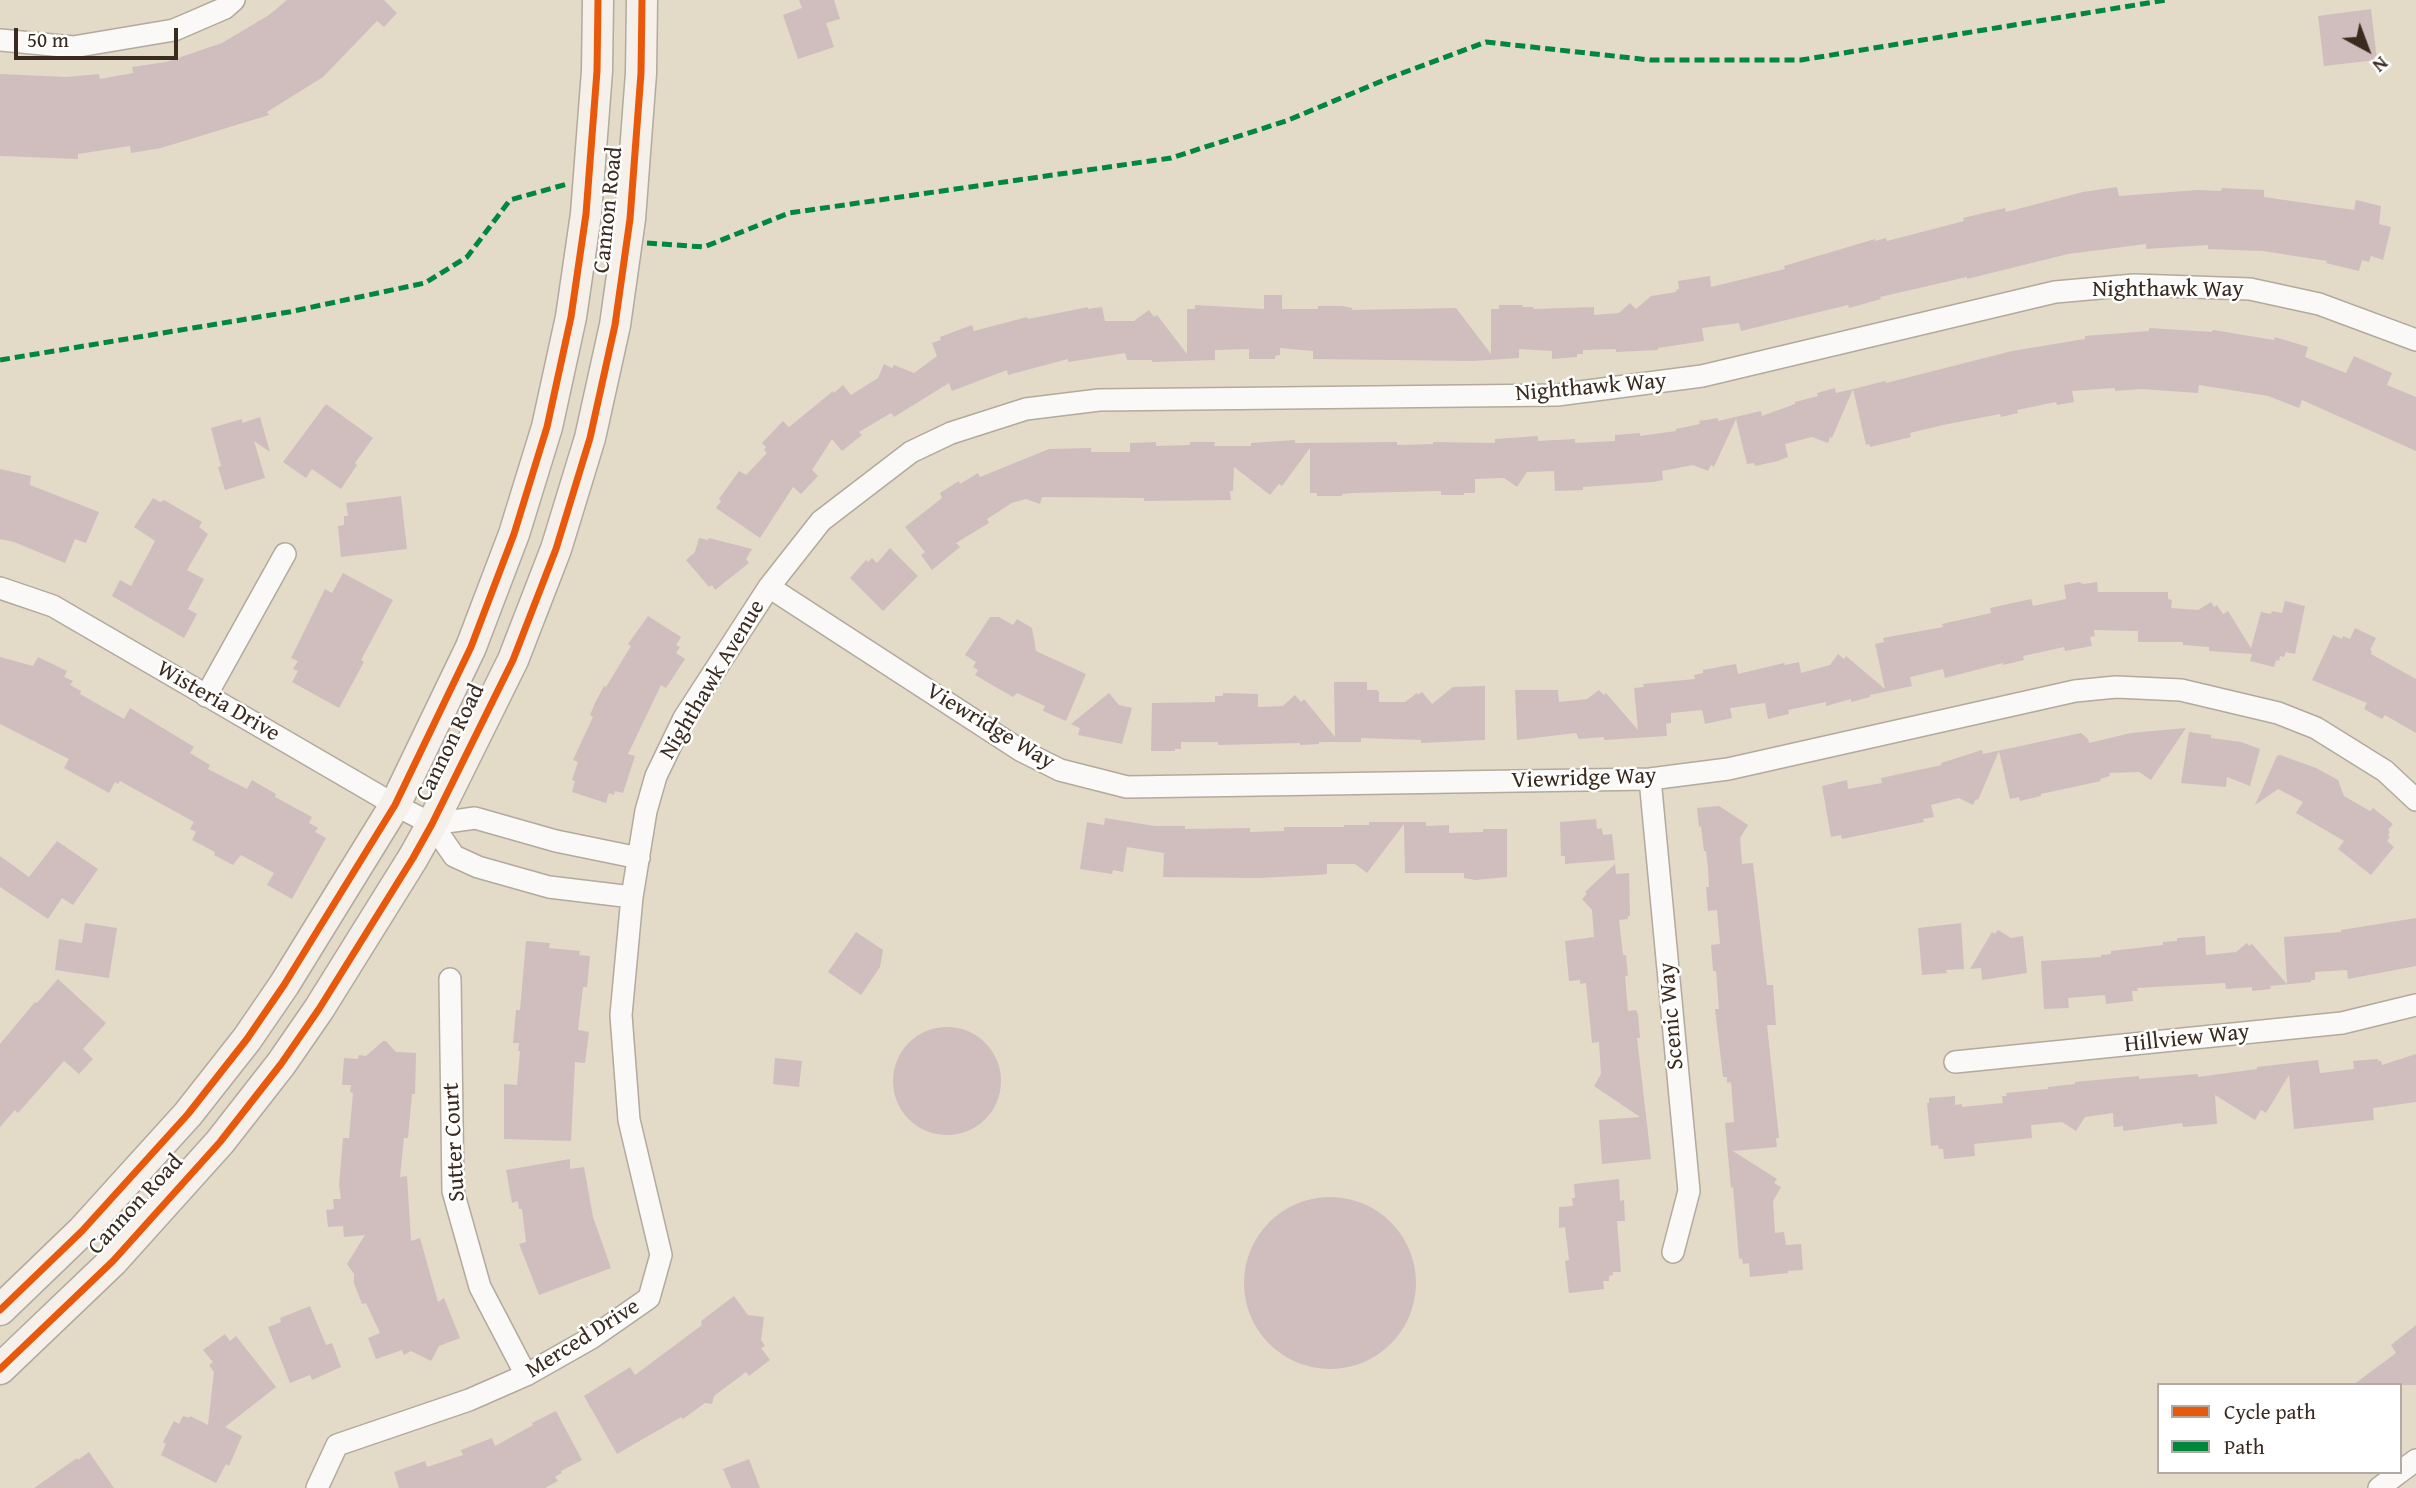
<!DOCTYPE html>
<html>
<head>
<meta charset="utf-8">
<style>
	body { margin:0 }
	#map { position:relative; width:2416px; height:1488px; overflow:hidden; background:#e3dac8; font-family:"Gentium Book Plus",serif }
	canvas { display:block }
	.legend { position:absolute; left:2157px; top:1383px; width:245px; height:91px; box-sizing:border-box; background:#fff; border:2px solid #b1aaa5; margin:0; padding:9px 12px; list-style:none; font-size:21px; color:#3b2a1e }
	.legend li { display:flex; align-items:center; gap:14px; height:35px }
	.legend b { width:35px; border:2px solid #b1aaa5 }
	.north { position:absolute; left:2332px; top:14px; width:70px; height:70px; -webkit-text-stroke:5px #fff; paint-order:stroke; rotate:139deg; font-size:19px; font-weight:700; line-height:28px; text-align:center; color:#3b2a1e }
	.north::after { content:''; display:block; margin:auto; width:24px; height:32px; background:#3b2a1e; clip-path:polygon(50% 0,100% 100%,50% 72%,0 100%) }
	.scale { position:absolute; left:14px; top:28px; width:164px; height:32px; box-sizing:border-box; border:4px solid #3b2a1e; border-top:0; padding-left:9px; font-size:21px; line-height:24px; white-space:nowrap; color:#3b2a1e; -webkit-text-stroke:5px #fff; paint-order:stroke }
</style>
</head>
<body>
<div id="map">
<canvas width="2416" height="1488"></canvas>
<ul class="legend">
<li><b style="height:9px;background:#e8590c"></b>Cycle path</li>
<li><b style="height:9px;background:#00873e"></b>Path</li>
</ul>
<div class="north">N</div>
<div class="scale">50 m</div>
</div>
<script>
const ctx = document.querySelector('canvas').getContext('2d');
ctx.lineJoin = 'round';
function fill(path, color) { ctx.fillStyle = color; ctx.fill(path, 'evenodd'); }
const toPath = rows => new Path2D(rows.map(r => 'M' + r).join(''));
function trace(path, color, width, dash) { ctx.strokeStyle = color; ctx.lineWidth = width; ctx.lineCap = dash ? 'butt' : 'round'; ctx.setLineDash(dash || []); ctx.stroke(path); }
function drawText(font, color, halo, rows, align = 'center') {
  ctx.font = font + ' "Gentium Book Plus",serif'; ctx.lineWidth = 5; ctx.setLineDash([]); ctx.textBaseline = 'middle'; ctx.strokeStyle = halo; ctx.fillStyle = color; for (const [text, x, y, turn = 0] of rows) {
    ctx.save(); ctx.translate(x, y); ctx.rotate((+turn || 0) * Math.PI / 180); ctx.textAlign = isNaN(turn) ? turn : align; if (halo) ctx.strokeText(text, 0, 0); ctx.fillText(text, 0, 0); ctx.restore();
  }
}
fill(toPath([
	[287,0,384,0,397,13,384,27,377,21,323,77,267,112,269,115,161,148,131,153,130,146,78,154,78,159,0,156,0,74,67,77,99,74,100,79,133,73,132,67,166,62,222,43,269,15],
	[799,0,834,0,840,19,826,23,834,47,798,59,783,15,802,8],
	[2371,9,2377,60,2324,66,2318,16],
	[2117,187,2119,196,2197,190,2221,191,2222,188,2264,190,2264,197,2354,210,2356,200,2381,206,2379,224,2391,227,2383,260,2371,256,2369,262,2362,260,2359,271,2326,263,2327,261,2263,251,2208,249,2208,245,2146,249,2146,244,2068,254,1967,279,1967,277,1880,297,1881,299,1849,308,1848,305,1741,331,1739,323,1702,328,1704,341,1658,348,1658,350,1616,352,1616,349,1583,350,1583,354,1577,354,1577,357,1552,359,1552,351,1519,349,1519,358,1473,361,1313,359,1313,351,1280,348,1280,355,1275,356,1275,359,1249,359,1249,349,1215,350,1215,360,1152,362,1152,360,1127,360,1125,353,1068,362,1068,359,1008,375,1007,370,952,391,949,383,894,417,891,413,859,432,862,435,842,451,832,439,812,470,818,476,801,494,793,487,760,538,716,508,721,501,719,499,739,471,746,475,767,453,764,450,766,447,762,443,783,421,789,427,833,391,834,393,843,385,851,395,878,378,884,364,892,368,894,365,914,373,937,356,932,343,941,340,940,337,972,325,974,331,1027,317,1028,319,1088,307,1088,309,1102,307,1105,321,1134,321,1149,310,1154,317,1157,315,1187,354,1187,309,1195,309,1195,305,1264,309,1264,295,1282,295,1282,309,1318,309,1318,306,1342,306,1352,308,1352,310,1456,308,1491,354,1491,309,1499,309,1499,305,1522,305,1523,307,1533,307,1534,309,1594,307,1594,315,1619,313,1630,303,1636,309,1651,296,1676,292,1676,290,1679,289,1678,281,1710,276,1711,287,1785,269,1784,266,1875,239,1875,241,1886,238,1887,241,1964,221,1963,218,2005,208,2006,212,2083,192],
	[2149,328,2212,332,2213,330,2274,340,2275,337,2308,347,2305,357,2346,373,2354,356,2392,373,2387,385,2416,397,2416,451,2302,400,2299,408,2268,396,2199,385,2198,393,2141,389,2115,391,2115,388,2072,391,2074,402,2057,405,2056,402,2017,410,2018,413,2001,417,2000,414,1943,425,1910,433,1911,437,1870,447,1869,444,1866,445,1853,389,1885,381,1886,383,2012,351,2085,339,2085,336,2149,331],
	[1835,388,1836,393,1853,389,1832,438,1830,437,1828,443,1812,437,1785,444,1788,457,1778,461,1755,466,1754,463,1747,464,1736,419,1714,467,1711,465,1708,471,1693,465,1662,471,1663,480,1652,482,1583,487,1583,490,1555,491,1554,471,1527,472,1517,487,1504,478,1475,479,1475,493,1464,493,1464,495,1441,495,1441,491,1353,493,1342,494,1342,496,1317,496,1317,493,1310,493,1310,448,1282,486,1279,484,1270,495,1234,467,1233,491,1230,491,1231,500,1144,501,1144,498,1042,497,1040,504,1026,499,1012,503,987,519,989,523,956,543,960,547,932,570,921,555,925,552,905,527,942,498,940,493,959,481,960,484,978,473,980,477,1049,449,1091,448,1091,452,1130,452,1130,443,1156,442,1156,446,1190,445,1190,442,1215,442,1214,446,1251,446,1251,443,1295,440,1295,443,1397,442,1397,445,1433,444,1433,442,1495,443,1495,439,1538,436,1538,441,1575,439,1575,443,1615,441,1615,435,1640,433,1640,436,1676,431,1676,429,1700,424,1699,421,1718,418,1718,421,1761,411,1762,416,1795,404,1795,402,1818,396,1817,393],
	[326,404,373,438,355,463,357,465,341,489,312,469,306,478,283,462],
	[260,417,270,452,254,441,265,478,225,490,218,467,221,466,211,428,242,419,242,423],
	[0,469,31,476,30,485,99,512,86,543,75,539,65,563,14,542,0,539],
	[401,496,407,549,341,557,338,526,344,525,344,516,348,516,346,503],
	[153,498,160,502,164,500,202,522,199,527,208,534,187,570,204,579,188,609,197,614,184,638,112,596,120,580,131,586,155,541,134,527],
	[699,538,708,540,709,538,752,549,746,559,749,563,715,590,712,585,709,587,686,560,695,552],
	[890,548,918,576,883,611,850,578,866,560,868,562,872,558,877,563],
	[343,573,393,600,361,660,364,662,339,708,292,682,298,671,293,669,298,661,291,658,325,589,332,593],
	[2079,582,2083,584,2097,582,2098,592,2168,592,2168,599,2172,600,2171,608,2198,610,2211,602,2214,607,2217,605,2223,614,2228,611,2251,648,2261,612,2271,614,2272,611,2282,613,2285,601,2305,606,2295,654,2286,652,2284,657,2280,656,2279,661,2276,660,2274,667,2250,661,2252,654,2209,651,2209,647,2183,645,2183,642,2138,642,2138,631,2094,630,2095,636,2090,637,2092,646,2065,651,2064,647,2023,656,2024,660,2003,665,2003,663,1945,678,1943,669,1910,677,1912,686,1870,695,1870,697,1851,702,1851,699,1826,706,1826,702,1788,710,1789,714,1768,719,1765,703,1730,708,1732,718,1705,724,1702,710,1671,713,1671,723,1666,724,1667,736,1604,740,1604,737,1579,739,1576,733,1517,740,1515,690,1558,690,1559,702,1587,699,1599,690,1604,695,1606,693,1638,730,1634,688,1644,687,1643,684,1695,679,1694,675,1703,673,1703,670,1724,666,1736,664,1738,674,1784,663,1785,665,1799,662,1801,673,1830,665,1838,654,1844,659,1846,656,1885,689,1875,644,1884,642,1883,638,1943,627,1942,624,1991,613,1990,608,2031,599,2033,606,2066,599,2064,585],
	[648,616,681,637,676,645,680,647,676,653,685,659,666,688,661,685,628,754,635,756,623,793,615,791,614,795,609,793,606,803,572,792,575,781,572,780,578,762,573,760,593,717,590,715,595,703,604,686,606,687,631,646,628,644],
	[990,617,999,617,1013,625,1017,619,1032,628,1036,651,1086,674,1066,721,1043,711,1045,706,1017,693,1013,697,975,675,978,670,973,667,976,662,965,655],
	[2355,628,2376,638,2370,650,2372,651,2371,654,2416,679,2416,733,2385,715,2382,719,2364,709,2367,703,2312,680,2333,635,2342,639,2343,636,2350,639],
	[0,657,33,666,38,657,67,671,64,677,73,681,70,685,81,691,80,694,124,719,130,708,194,747,190,753,210,765,208,769,247,789,252,780,276,794,275,797,312,817,309,823,318,828,315,832,326,838,292,899,267,885,274,873,241,855,233,865,214,855,215,852,192,840,196,832,190,829,194,822,120,781,118,784,115,782,109,793,64,768,69,759,0,724],
	[1334,682,1367,682,1367,690,1377,690,1379,692,1379,702,1405,702,1417,693,1418,695,1422,692,1432,704,1453,687,1485,686,1485,740,1421,743,1421,740,1361,738,1361,742,1319,742,1319,744,1300,745,1300,743,1218,745,1218,742,1181,742,1181,749,1175,749,1175,751,1151,751,1152,703,1215,702,1215,696,1223,696,1223,693,1258,694,1258,707,1283,706,1295,695,1301,702,1304,699,1335,737],
	[1109,693,1119,705,1132,708,1122,744,1078,735,1080,728,1071,724],
	[2186,728,2151,780,2139,772,2109,773,2110,776,2100,779,2101,781,2041,794,2041,796,2020,801,2019,797,2010,799,1999,751,1978,800,1976,799,1973,805,1959,798,1931,805,1934,817,1923,819,1924,822,1842,839,1841,835,1831,837,1822,786,1847,780,1848,789,1882,783,1881,778,1942,765,1941,763,1982,750,1983,754,2081,733,2088,739,2089,743,2131,733],
	[2189,732,2211,735,2211,738,2241,742,2260,749,2250,786,2227,777,2226,787,2181,783],
	[2280,755,2316,768,2338,780,2344,796,2370,811,2373,808,2393,824,2388,830,2390,832,2388,835,2390,837,2387,841,2394,847,2371,875,2338,849,2344,841,2296,813,2303,802,2278,789,2255,805,2277,756],
	[1719,806,1748,825,1740,838,1742,864,1753,863,1767,985,1773,985,1776,1025,1767,1025,1779,1138,1776,1138,1777,1147,1733,1151,1777,1179,1774,1183,1781,1187,1773,1201,1775,1233,1784,1232,1786,1245,1801,1244,1803,1270,1788,1271,1788,1273,1750,1277,1749,1263,1743,1264,1742,1258,1739,1259,1733,1187,1731,1188,1725,1123,1734,1122,1731,1082,1727,1083,1727,1077,1723,1077,1715,1009,1719,1009,1716,971,1713,971,1711,945,1720,944,1717,910,1708,911,1706,887,1709,887,1708,869,1706,851,1704,851,1701,826,1699,827,1697,808],
	[1105,818,1155,826,1185,826,1185,829,1250,828,1250,832,1284,831,1284,827,1344,827,1344,825,1369,825,1369,822,1426,822,1426,826,1449,825,1449,833,1483,832,1483,829,1507,829,1507,877,1475,880,1464,878,1464,873,1405,873,1404,824,1367,873,1355,864,1327,864,1327,874,1317,875,1258,878,1163,877,1164,853,1127,847,1123,872,1113,870,1112,874,1080,869,1087,822,1104,825],
	[1596,819,1597,829,1602,828,1603,835,1612,834,1615,860,1565,864,1565,856,1561,856,1560,822],
	[57,841,98,869,73,905,62,898,48,919,0,887,0,856,29,877],
	[1615,864,1616,874,1629,873,1630,916,1628,916,1628,919,1619,920,1623,955,1626,955,1628,976,1625,976,1628,1011,1636,1010,1638,1014,1640,1038,1637,1038,1651,1159,1602,1164,1599,1120,1640,1117,1594,1086,1601,1074,1599,1042,1592,1043,1586,983,1580,984,1580,980,1569,981,1565,941,1594,937,1592,910,1582,899,1587,894,1585,892],
	[2416,918,2416,966,2348,979,2347,970,2315,972,2315,980,2311,980,2311,982,2270,986,2271,989,2252,991,2252,987,2226,989,2225,983,2137,988,2138,991,2132,991,2133,1001,2106,1004,2105,995,2068,998,2069,1008,2044,1009,2041,961,2101,957,2101,955,2111,954,2111,951,2163,945,2163,942,2177,941,2177,938,2205,936,2206,955,2236,952,2247,943,2249,946,2252,944,2287,984,2284,937,2341,932,2341,930],
	[85,923,117,928,109,978,55,970,59,939,82,943],
	[1961,923,1964,969,1946,970,1947,973,1922,975,1918,928],
	[1998,930,2011,938,2023,936,2027,973,1982,980,1981,968,1970,969,1992,932,1995,934],
	[856,932,883,950,880,967,861,995,828,972],
	[526,941,550,943,549,948,580,951,579,955,590,956,587,987,583,987,578,1030,589,1032,585,1063,575,1062,571,1141,504,1139,504,1084,517,1085,520,1051,518,1051,519,1043,513,1043,516,1010,520,1010],
	[58,979,106,1023,83,1049,93,1059,79,1074,64,1061,18,1113,15,1110,0,1127,0,1044,35,1002,37,1003],
	'893 1081a54 54 0 1 1 108 0a54 54 0 1 1-108 0Z',
	[383,1041,386,1041,396,1052,416,1053,415,1094,412,1094,408,1138,404,1138,400,1177,407,1176,411,1241,420,1238,438,1302,444,1298,460,1338,439,1346,431,1361,411,1351,404,1355,402,1350,376,1359,368,1338,380,1333,366,1303,362,1304,354,1283,354,1274,347,1264,365,1235,344,1237,343,1226,328,1227,326,1210,334,1209,333,1199,341,1199,339,1185,343,1138,349,1138,353,1093,350,1092,351,1085,342,1085,344,1058,358,1059,359,1055,366,1056],
	[2416,1054,2416,1102,2373,1108,2374,1120,2294,1129,2289,1075,2266,1113,2261,1110,2255,1120,2215,1095,2217,1124,2183,1127,2182,1123,2123,1131,2123,1126,2114,1127,2113,1113,2085,1117,2076,1131,2062,1122,2031,1125,2032,1138,1974,1144,1975,1156,1944,1159,1943,1149,1939,1149,1938,1145,1931,1146,1927,1103,1929,1103,1929,1098,1955,1096,1955,1105,1962,1104,1962,1107,2003,1103,2002,1096,2007,1096,2006,1093,2048,1089,2048,1087,2075,1084,2075,1082,2139,1076,2139,1079,2198,1074,2198,1077,2257,1069,2257,1067,2318,1060,2320,1073,2354,1069,2353,1061,2378,1059,2378,1061,2381,1061,2382,1065],
	[775,1058,802,1061,799,1087,773,1084],
	[570,1159,570,1169,584,1167,593,1217,611,1268,539,1295,519,1244,526,1242,522,1209,519,1209,518,1201,512,1203,506,1170],
	[1619,1179,1620,1201,1624,1200,1625,1221,1617,1221,1621,1272,1613,1272,1613,1275,1609,1276,1609,1281,1603,1281,1604,1289,1569,1293,1565,1261,1569,1260,1565,1227,1559,1228,1559,1207,1573,1206,1572,1198,1575,1198,1574,1184],
	'1244 1283a86 86 0 1 1 172 0a86 86 0 1 1-172 0Z',
	[734,1296,748,1315,764,1317,761,1340,765,1346,761,1348,770,1360,749,1376,746,1372,714,1396,712,1404,705,1403,683,1419,681,1417,617,1454,584,1396,630,1367,635,1375,702,1325,701,1321],
	[310,1306,326,1345,332,1343,341,1367,312,1380,310,1375,290,1383,268,1327,281,1322,280,1318],
	[2416,1325,2416,1385,2353,1385,2396,1353,2391,1345],
	[225,1334,230,1341,236,1336,276,1387,225,1427,242,1436,229,1466,226,1464,216,1483,161,1455,166,1444,163,1442,174,1421,179,1424,183,1416,189,1418,190,1416,208,1425,214,1372,209,1365,213,1362,203,1350],
	[556,1411,582,1460,561,1471,562,1473,555,1477,558,1481,545,1488,399,1488,394,1472,425,1461,427,1467,463,1455,461,1450,492,1438,495,1446,533,1425,532,1423],
	[89,1452,114,1488,34,1488,77,1458,78,1460],
	[749,1459,760,1488,731,1488,723,1469]
]), '#d0bebe');
const street = toPath([
	[0,40,73,47,174,30,225,8,234,0],
	[769,587,1020,750,1060,770,1127,787,1650,779,1728,769,2075,691,2116,687,2181,690,2278,713,2316,728,2385,771,2416,800],
	[0,588,53,606,395,805,432,824],
	[206,696,285,554],
	[1650,779,1689,1191,1673,1252],
	[432,824,454,856,478,867,549,887,632,897],
	[432,824,475,818,556,841,639,858],
	[450,979,453,1191,480,1287,526,1375],
	[1955,1062,2342,1023,2416,1005],
	[2400,1472,2416,1460],
	[317,1488,337,1445,469,1400,526,1375,593,1337,649,1298,661,1255,629,1120,621,1015,632,897,646,811,656,776,684,718,769,587,821,521,911,452,951,433,1026,409,1099,400,1557,395,1702,376,2055,292,2134,285,2250,289,2319,304,2416,340],
	[2379,1488,2400,1472]
]);
const secondary = toPath([
	[0,1310,82,1231,188,1114,247,1039,284,985,395,805,471,647,514,534,547,427,571,317,586,214,597,71,598,0],
	[0,1369,113,1261,220,1142,281,1064,319,1009,413,858,432,824,513,660,556,549,590,438,615,325,630,219,641,73,642,0]
]);
trace(street, '#b1aa9d', 24);
trace(secondary, '#b1aa9d', 33);
trace(street, '#fbf9f7', 21);
trace(secondary, '#f5f0e9', 30);
trace(toPath([
	[647,243,704,247,789,213,1171,158,1286,121,1389,78,1486,42,1650,60,1801,60,2166,0],
	[0,360,289,312,425,283,467,257,510,200,567,184]
]), '#00873e', 5, [10, 5]);
trace(toPath([
	[0,1310,82,1231,188,1114,247,1039,284,985,395,805,471,647,514,534,547,427,571,317,586,214,597,71,598,0],
	[0,1369,113,1261,220,1142,281,1064,319,1009,413,858,432,824,513,660,556,549,590,438,615,325,630,219,641,73,642,0]
]), '#e8590c', 7);
drawText('23px', '#3b2a1e', '#fff', [
	["Cannon Road",609,210,-84],
	["Nighthawk Way",2168,290],
	["Nighthawk Way",1591,388,-5],
	["Nighthawk Avenue",713,680,-59],
	["Wisteria Drive",218,702,30],
	["Viewridge Way",990,727,31],
	["Cannon Road",451,743,-64],
	["Viewridge Way",1584,779,-2],
	["Scenic Way",1672,1016,-95],
	["Hillview Way",2187,1039,-6],
	["Sutter Court",455,1142,-93],
	["Cannon Road",136,1205,-47],
	["Merced Drive",583,1339,-32]
]);
</script>
</body>
</html>
